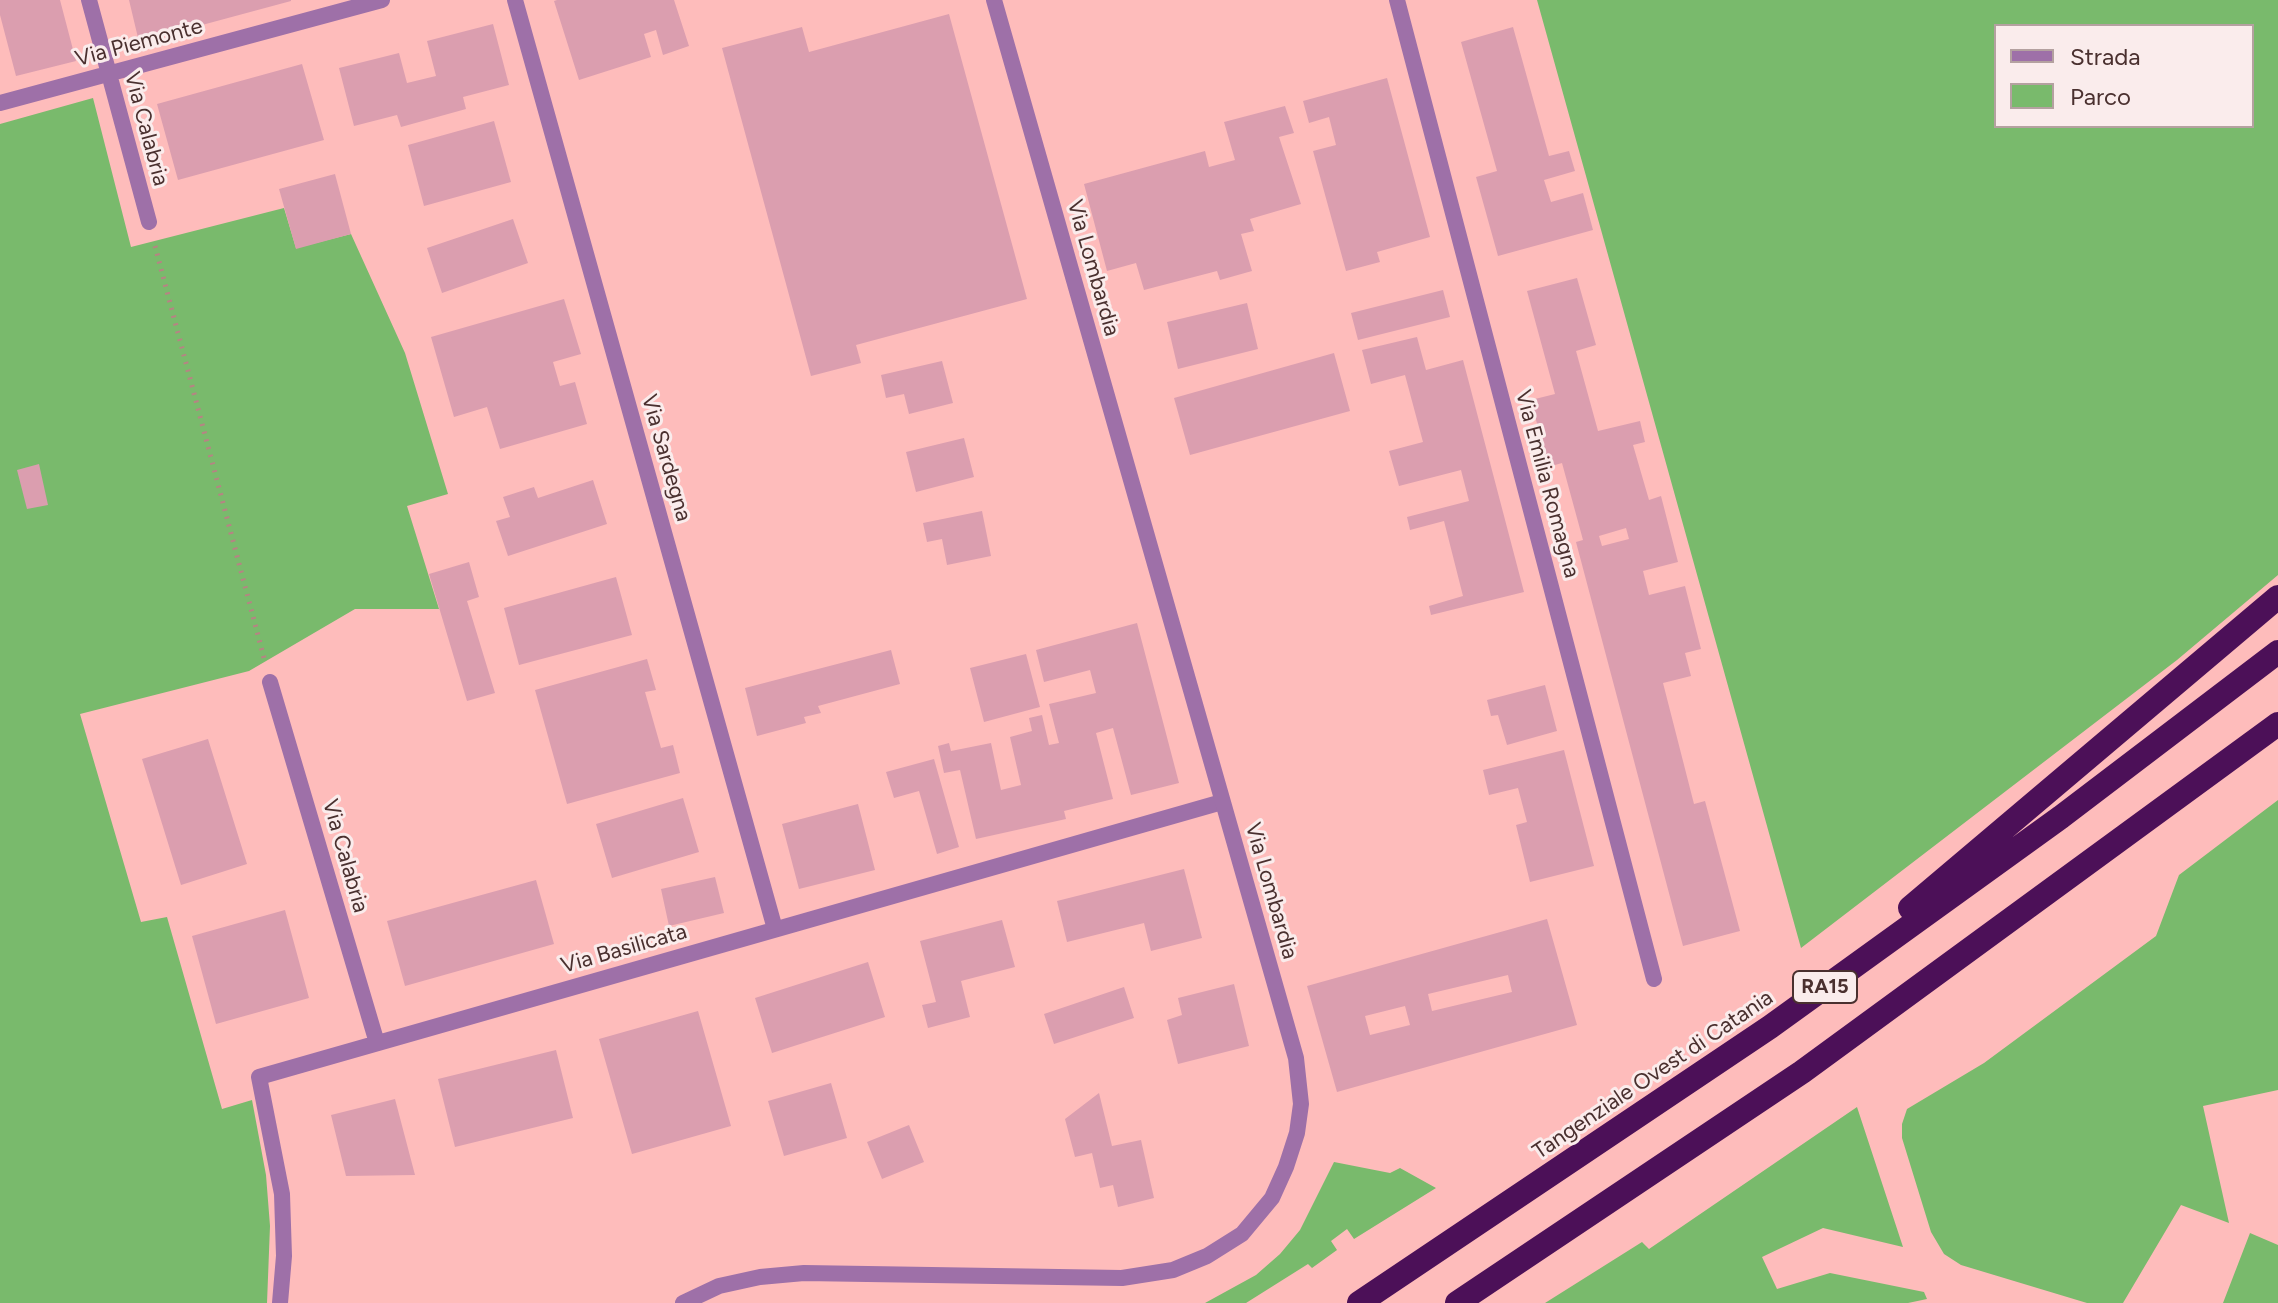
<!DOCTYPE html>
<html>
<head>
<meta charset="utf-8">
<style>
	body { margin:0 }
	#map { position:relative; width:2278px; height:1303px; overflow:hidden; background:#febcbb; font-family:Figtree,sans-serif }
	canvas { display:block }
	.legend { position:absolute; left:1994px; top:24px; width:260px; height:104px; box-sizing:border-box; background:#faecec; border:2px solid #b4a1a0; margin:0; padding:10px 14px; list-style:none; font-size:24px; color:#4a302f }
	.legend li { display:flex; align-items:center; gap:16px; height:40px }
	.legend b { width:40px; border:2px solid #b4a1a0 }
</style>
</head>
<body>
<div id="map">
<canvas width="2278" height="1303"></canvas>
<ul class="legend">
<li><b style="height:10px;background:#9e70a8"></b>Strada</li>
<li><b style="height:22px;background:#79ba6c"></b>Parco</li>
</ul>
</div>
<script>
const ctx = document.querySelector('canvas').getContext('2d');
ctx.lineJoin = 'round';
function fill(path, color) { ctx.fillStyle = color; ctx.fill(path, 'evenodd'); }
const toPath = rows => new Path2D(rows.map(r => 'M' + r).join(''));
function trace(path, color, width, dash) { ctx.strokeStyle = color; ctx.lineWidth = width; ctx.lineCap = dash ? 'butt' : 'round'; ctx.setLineDash(dash || []); ctx.stroke(path); }
function drawText(font, color, halo, rows, align = 'center') {
  ctx.font = font + ' Figtree,sans-serif'; ctx.lineWidth = 6; ctx.setLineDash([]); ctx.textBaseline = 'middle'; ctx.strokeStyle = halo; ctx.fillStyle = color; for (const [text, x, y, turn = 0] of rows) {
    ctx.save(); ctx.translate(x, y); ctx.rotate((+turn || 0) * Math.PI / 180); ctx.textAlign = isNaN(turn) ? turn : align; if (halo) ctx.strokeText(text, 0, 0); ctx.fillText(text, 0, 0); ctx.restore();
  }
}
fill(toPath([
	[1537,0,2278,0,2278,575,2177,660,1801,948],
	[1996,26,2252,26,2252,126,1996,126],
	[93,98,131,247,284,208,296,248,351,234,405,353,448,494,407,506,439,609,355,609,249,671,80,714,141,922,167,917,222,1109,252,1100,266,1175,270,1226,267,1303,0,1303,0,124],
	[2278,800,2278,1090,2203,1106,2229,1223,2181,1205,2123,1303,2087,1303,1961,1265,1944,1254,1931,1232,1902,1138,1902,1124,1907,1109,1984,1063,2156,936,2179,875],
	[1857,1107,1903,1247,1823,1228,1762,1257,1777,1289,1830,1273,1924,1292,1927,1299,1908,1303,1545,1303,1642,1242,1649,1249],
	[1334,1162,1390,1173,1400,1168,1436,1188,1354,1239,1347,1229,1331,1241,1337,1250,1312,1268,1308,1264,1246,1303,1205,1303,1256,1275,1280,1254,1300,1230],
	[2250,1233,2278,1245,2278,1303,2223,1303]
]), '#79ba6c');
fill(toPath([
	[0,0,60,0,76,61,16,76,0,15],
	[129,0,291,0,291,1,139,42],
	[557,0,674,0,689,46,663,55,656,30,644,34,651,57,579,80,554,1],
	[949,14,1027,299,856,345,861,363,811,376,722,48,802,27,809,52],
	[493,24,509,85,463,97,466,109,401,127,397,115,354,126,339,68,399,53,407,83,436,76,427,41],
	[1513,27,1549,156,1569,151,1575,171,1544,180,1551,202,1583,193,1593,230,1498,256,1476,177,1497,171,1461,42],
	[302,64,324,140,178,180,157,104],
	[1387,78,1430,237,1377,252,1380,262,1346,271,1313,151,1336,145,1329,117,1309,123,1303,101],
	[1285,106,1294,133,1279,137,1301,204,1250,219,1254,231,1241,234,1252,271,1220,280,1217,271,1144,290,1136,263,1107,271,1084,184,1205,151,1209,167,1235,160,1224,122],
	[494,121,511,182,424,206,408,145],
	[335,174,351,234,296,249,279,189],
	[513,219,528,263,442,293,427,248],
	[1577,278,1596,345,1576,351,1598,431,1640,421,1645,442,1633,445,1649,500,1661,496,1678,562,1643,571,1649,595,1685,586,1701,649,1685,653,1691,676,1663,683,1694,804,1705,801,1740,931,1683,946,1576,542,1583,540,1562,463,1548,467,1531,400,1555,394,1527,291],
	[1626,528,1629,539,1602,546,1599,536],
	[1443,290,1450,317,1358,340,1351,313],
	[564,299,581,354,553,362,560,386,575,382,587,424,500,449,487,407,454,417,431,337],
	[1247,303,1258,349,1178,369,1167,322],
	[1417,337,1426,370,1463,360,1524,592,1431,615,1429,606,1463,596,1444,521,1410,530,1407,517,1469,501,1461,470,1399,486,1389,451,1423,442,1405,375,1371,384,1362,350],
	[1334,353,1350,411,1190,455,1174,398],
	[942,361,953,403,909,414,904,394,886,398,881,375],
	[964,438,974,477,916,492,906,452],
	[39,464,48,505,27,509,17,470],
	[593,480,607,524,508,556,496,521,510,517,503,497,534,487,538,498],
	[982,511,991,556,947,565,942,539,927,542,923,523],
	[469,562,479,597,467,601,495,693,467,701,429,574],
	[616,577,632,635,519,665,504,608],
	[1137,623,1179,783,1131,795,1113,728,1096,733,1113,799,1064,811,1066,819,976,839,960,770,944,773,938,746,949,743,951,751,991,743,1001,790,1021,785,1010,737,1032,731,1029,718,1042,715,1049,745,1059,743,1049,704,1096,693,1090,670,1044,682,1036,650],
	[891,650,900,684,818,706,821,713,804,717,806,723,757,736,745,688],
	[1026,654,1040,707,984,722,970,668],
	[647,659,656,690,645,692,661,748,673,745,680,773,567,804,535,690],
	[1545,685,1557,731,1507,745,1498,715,1491,716,1487,700],
	[208,739,247,864,181,885,142,759],
	[1564,750,1594,866,1530,882,1516,825,1527,822,1518,788,1489,795,1483,770],
	[934,759,959,847,937,854,919,791,894,798,886,772],
	[683,798,699,852,612,878,596,824],
	[858,804,875,870,799,889,782,824],
	[1184,869,1202,938,1151,951,1144,923,1067,942,1057,901],
	[715,877,724,913,669,926,661,889],
	[536,880,554,944,405,986,387,921],
	[285,910,309,998,216,1024,192,936],
	[1547,919,1577,1025,1337,1092,1307,986],
	[1508,975,1512,992,1432,1011,1428,994],
	[1405,1006,1410,1025,1370,1035,1365,1016],
	[1002,920,1015,967,961,981,970,1017,928,1028,922,1005,936,1002,920,941],
	[868,962,885,1017,772,1053,755,998],
	[1234,984,1249,1046,1178,1064,1167,1020,1182,1015,1178,998],
	[1124,987,1134,1018,1054,1044,1044,1014],
	[698,1011,731,1126,632,1154,599,1039],
	[556,1050,573,1118,455,1147,438,1079],
	[831,1083,847,1138,784,1156,768,1101],
	[1099,1093,1112,1146,1141,1140,1154,1198,1118,1207,1113,1185,1100,1188,1092,1153,1075,1157,1065,1119],
	[395,1099,415,1175,346,1176,331,1115],
	[909,1125,924,1162,882,1179,867,1142]
]), '#db9eaf');
trace(toPath([
	[155,246,264,658]
]), '#b68483', 5, [2, 6]);
trace(toPath([
	[89,0,149,222],
	[515,0,775,929],
	[1397,0,1654,979],
	[0,103,382,0],
	[270,682,377,1043],
	[280,1303,284,1256,282,1194,259,1077,1222,802]
]), '#9e70a8', 16);
trace(toPath([
	[683,1303,719,1286,760,1277,804,1273,1122,1278,1173,1270,1207,1256,1242,1234,1272,1198,1286,1167,1297,1133,1301,1104,1296,1058,994,0]
]), '#9e70a8', 16);
trace(toPath([
	[1910,908,2278,597],
	[1359,1303,1770,1027,2061,817,2278,652],
	[1457,1303,1802,1072,2278,724]
]), '#4c1058', 24);
for (const [x, y, w] of [
	[1825,987,64]
]) { const box = new Path2D(); box.roundRect(x - w / 2, y - 16, w, 32, 6); ctx.fillStyle = '#faecec'; ctx.fill(box); trace(box, '#4a302f', 2); }
drawText('bold 20px', '#4a302f', null, [
	["RA15",1825,987]
]);
drawText('22px', '#4a302f', '#faecec', [
	["Via Piemonte",139,43,-15],
	["Via Calabria",146,129,75],
	["Via Lombardia",1093,268,74],
	["Via Sardegna",666,458,74],
	["Via Emilia Romagna",1547,484,75],
	["Via Calabria",345,856,74],
	["Via Lombardia",1271,891,74],
	["Via Basilicata",624,949,-16],
	["Tangenziale Ovest di Catania",1653,1075,-34]
]);
</script>
</body>
</html>
